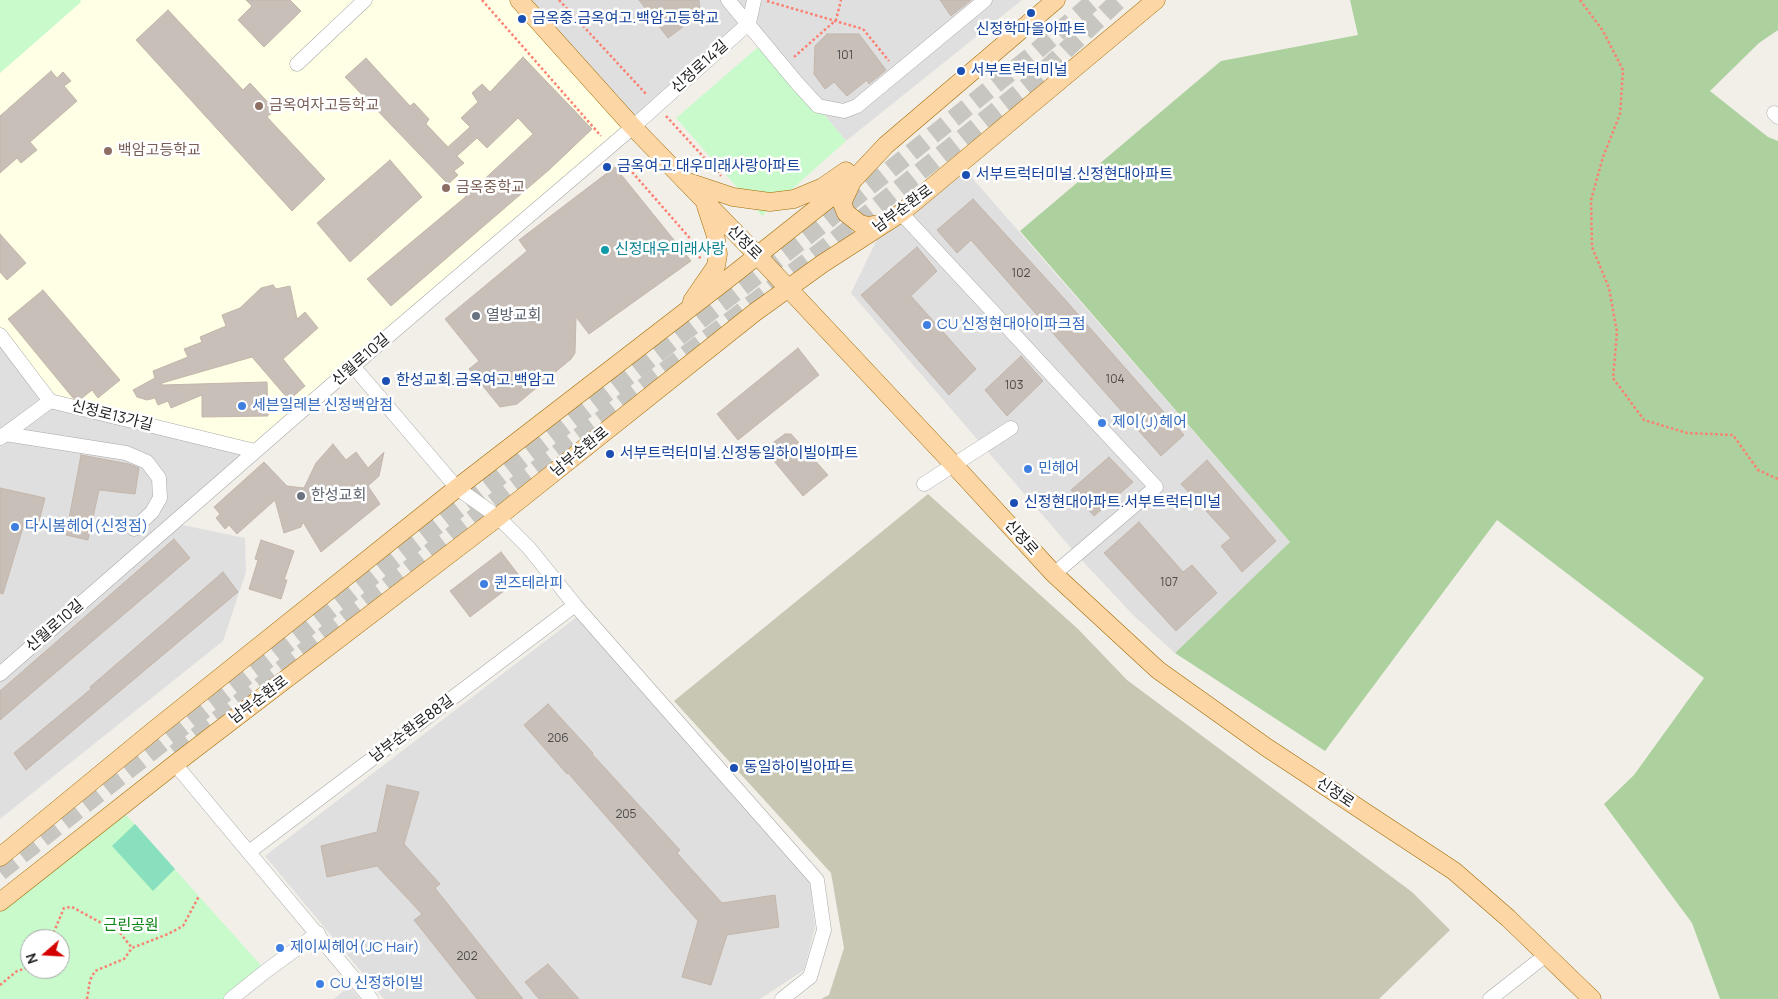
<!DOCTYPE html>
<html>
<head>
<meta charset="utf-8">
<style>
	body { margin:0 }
	#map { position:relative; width:1778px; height:999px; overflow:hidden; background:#f2efe9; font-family:Manrope,sans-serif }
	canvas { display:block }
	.north { position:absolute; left:20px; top:929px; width:50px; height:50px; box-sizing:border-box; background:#fff; border:1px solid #a7a7a7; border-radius:50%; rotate:251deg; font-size:14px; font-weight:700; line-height:20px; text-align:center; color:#222 }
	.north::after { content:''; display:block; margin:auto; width:18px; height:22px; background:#d40000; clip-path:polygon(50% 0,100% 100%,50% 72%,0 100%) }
</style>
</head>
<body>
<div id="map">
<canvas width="1778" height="999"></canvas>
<div class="north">N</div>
</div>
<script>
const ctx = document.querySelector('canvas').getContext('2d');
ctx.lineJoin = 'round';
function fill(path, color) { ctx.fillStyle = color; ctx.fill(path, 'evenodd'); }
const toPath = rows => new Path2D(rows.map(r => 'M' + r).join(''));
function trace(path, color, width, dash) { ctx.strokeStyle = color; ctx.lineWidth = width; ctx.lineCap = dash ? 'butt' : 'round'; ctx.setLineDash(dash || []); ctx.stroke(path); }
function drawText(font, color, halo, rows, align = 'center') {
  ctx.font = font + ' Manrope,"Noto Sans KR",sans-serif'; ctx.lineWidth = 5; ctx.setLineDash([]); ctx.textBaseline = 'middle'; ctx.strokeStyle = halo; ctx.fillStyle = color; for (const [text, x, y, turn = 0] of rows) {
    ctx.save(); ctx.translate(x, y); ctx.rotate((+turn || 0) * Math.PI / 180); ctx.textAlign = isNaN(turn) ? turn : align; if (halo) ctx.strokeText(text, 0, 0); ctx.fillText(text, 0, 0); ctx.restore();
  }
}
fill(toPath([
	[519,0,1022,0,846,141,749,24,633,127],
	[960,164,1290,542,1175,653,1133,615,1077,555,851,293,885,223],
	[0,335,255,451,173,523,245,538,246,572,223,641,0,819],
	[578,616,810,880,815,927,804,970,760,999,384,999,265,856],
	[349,986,360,999,334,999]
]), '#e0dfdf');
fill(toPath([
	[80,0,519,0,633,127,255,451,50,401,0,335,0,73,81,2]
]), '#ffffe5');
fill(toPath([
	[928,494,1078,629,1127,680,1412,892,1450,930,1379,999,821,999,829,995,844,948,831,873,674,701]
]), '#c7c7b4');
fill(toPath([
	[1350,0,1778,0,1778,30,1759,43,1710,91,1768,137,1778,141,1778,999,1720,999,1692,923,1604,804,1634,775,1704,678,1497,520,1325,751,1175,653,1290,542,1020,231,1221,61,1358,35]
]), '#add19e');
fill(toPath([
	[0,0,80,0,81,2,0,73],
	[764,42,846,141,762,216,676,118],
	[120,808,266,971,231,999,0,999,0,902],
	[30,939,60,939,60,969,30,969]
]), '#c8facc');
fill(toPath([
	[135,824,175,869,153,891,112,846]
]), '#88e0be');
const building = toPath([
	[246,0,290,0,301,11,264,47,238,20,252,6,246,0],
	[639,0,699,0,700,14,668,38,639,0],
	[940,0,971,0,951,16,940,0],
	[168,10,243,90,250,83,275,110,267,117,325,179,292,211,136,40,168,10],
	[827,34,859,34,886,70,869,84,867,80,847,96,834,82,825,89,814,74,815,46,827,34],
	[523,57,592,129,550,169,391,306,367,279,463,199,533,134,518,118,487,148,477,138,457,156,464,163,454,171,458,175,448,184,345,77,366,58,410,106,414,103,429,119,426,124,448,147,470,127,461,118,478,102,472,93,482,84,490,92,523,57],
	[51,71,57,78,63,72,71,81,64,86,77,101,30,142,37,150,21,163,17,158,0,173,0,116,51,71],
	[390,160,422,197,350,262,317,223,390,160],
	[615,167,691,261,589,334,576,317,575,353,571,359,517,404,500,407,469,369,479,361,445,319,527,251,519,240,615,167],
	[973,199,1061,295,1184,435,1161,456,971,240,957,253,937,230,973,199],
	[0,234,26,263,7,280,0,272,0,234],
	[917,247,937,271,911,296,976,369,949,395,861,295,917,247],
	[273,285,276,289,290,286,297,319,305,312,318,328,283,359,305,386,289,400,252,357,162,383,162,385,267,382,268,416,202,417,202,395,171,408,168,401,158,405,155,398,147,400,137,397,133,390,155,378,153,371,188,357,184,349,202,342,200,337,226,326,222,315,240,308,261,288,273,285],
	[43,290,120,380,98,398,92,390,81,399,73,398,8,319,43,290],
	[798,348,819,375,738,440,717,414,798,348],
	[1021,356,1043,381,1007,416,985,390,1021,356],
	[785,434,791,434,828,475,803,496,764,449,785,434],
	[333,444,346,460,356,452,368,468,384,452,379,476,368,486,380,504,321,552,303,522,301,527,284,533,275,500,237,534,229,525,225,529,216,518,220,514,214,507,264,462,287,486,304,488,316,463,333,444],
	[81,455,129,464,139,468,135,494,99,490,88,540,66,535,81,455],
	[1109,457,1133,482,1094,516,1071,490,1109,457],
	[1207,460,1276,541,1242,572,1221,546,1231,538,1181,484,1207,460],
	[0,488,45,498,38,525,24,524,3,594,0,593,0,488],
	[1139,522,1183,572,1192,565,1217,593,1176,631,1104,553,1139,522],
	[174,539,190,558,0,720,0,691,174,539],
	[261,540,294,551,284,580,287,580,281,599,249,589,258,560,255,559,261,540],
	[501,552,521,578,470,617,450,591,501,552],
	[223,572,238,592,26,770,14,753,91,689,90,687,223,572],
	[548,704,593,753,592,754,680,850,677,853,722,903,775,895,779,927,727,935,711,985,682,977,698,921,568,773,567,774,524,725,548,704],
	[387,785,419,792,404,844,440,884,435,888,523,999,477,999,414,920,422,914,377,866,327,877,321,846,377,832,387,785],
	[548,964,579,999,539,999,525,982,548,964]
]);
fill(building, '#c7bfb8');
trace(building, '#c4b6ab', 1);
trace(toPath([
	[175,753,494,502,835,240,1032,82,1119,0],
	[0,872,378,572,819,227,1032,55,1095,0]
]), '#c8c6c1', 18, [18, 9]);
const minor = toPath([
	[728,0,797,83,818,106,844,111,857,106,985,0],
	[297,64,365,0],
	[1774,113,1778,117],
	[901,213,1156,487,1054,574],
	[0,335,50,401,255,451],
	[353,366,457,488,498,517,529,548,575,605,817,880,824,930,810,977,782,999],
	[5,434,126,453,147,462,159,478,160,498,152,512,134,529],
	[0,438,50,401],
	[924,484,1011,428],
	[0,674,359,361,633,127,749,23,754,0],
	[175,764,371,999],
	[249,852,575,605],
	[231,999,266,971,318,933],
	[1490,999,1546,955]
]);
const major = toPath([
	[519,0,633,127,757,255,954,465,1054,574,1158,670,1266,747,1454,871,1508,918,1592,999],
	[685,181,733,197,770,202,794,199,823,187,846,171],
	[852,182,842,203,846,213,860,224,868,226,884,223],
	[692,301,716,266,718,254,715,233,706,206],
	[0,857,153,731,457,488,729,278,855,178,886,145,1056,0],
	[0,902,175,764,498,517,754,313,822,264,901,213,1156,0]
]);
trace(minor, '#a9a9a9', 15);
trace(major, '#a06b00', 19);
trace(toPath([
	[482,0,601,136],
	[559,0,647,95],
	[1580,0,1603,31,1623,70,1620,114,1603,157,1591,200,1592,247,1609,288,1617,332,1613,378,1644,420,1687,433,1733,435,1758,470,1778,479],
	[767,1,863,29,889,61],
	[794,57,836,20,841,0],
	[666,116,721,176],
	[619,157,701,251,699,261],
	[46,939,53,934,64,908,72,907,107,926,117,929,132,948],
	[0,985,17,971,30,967],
	[87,999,90,980,95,971,124,959,132,948,168,934,183,926,199,896]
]), '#fa8072', 2.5, [2.5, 2.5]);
trace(minor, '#fff', 14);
trace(major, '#fcd6a4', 18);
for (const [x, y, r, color] of [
	[1031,13,5,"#1a4fb4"],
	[522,19,5,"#1a4fb4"],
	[961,71,5,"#1a4fb4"],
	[259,106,5,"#8d6e63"],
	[108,151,5,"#8d6e63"],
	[607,167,5,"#1a4fb4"],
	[966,175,5,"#1a4fb4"],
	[446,188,5,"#8d6e63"],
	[605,250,5,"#0f9aa8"],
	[476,316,5,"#6b7280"],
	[927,325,5,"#3f7fe0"],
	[386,381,5,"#1a4fb4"],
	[242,406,5,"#3f7fe0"],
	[1102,423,5,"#3f7fe0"],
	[610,454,5,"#1a4fb4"],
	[1028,469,5,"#3f7fe0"],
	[301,496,5,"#6b7280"],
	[1014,503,5,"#1a4fb4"],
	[15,527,5,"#3f7fe0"],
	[484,584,5,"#3f7fe0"],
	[734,768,5,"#1a4fb4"],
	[280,948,5,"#3f7fe0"],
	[320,984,5,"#3f7fe0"]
]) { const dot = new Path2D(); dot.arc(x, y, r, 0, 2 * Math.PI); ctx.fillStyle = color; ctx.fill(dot); trace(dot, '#fff', 2); }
drawText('12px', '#4b4948', null, [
	["101",845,56],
	["102",1021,274],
	["104",1115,380],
	["103",1014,386],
	["107",1169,583],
	["206",558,739],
	["205",626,815],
	["202",467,957]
]);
drawText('15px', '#164399', '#fff', [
	["금옥중.금옥여고.백암고등학교",532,19],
	["신정학마을아파트",1031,30,"center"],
	["서부트럭터미널",971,71],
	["금옥여고.대우미래사랑아파트",617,167],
	["서부트럭터미널.신정현대아파트",976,175],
	["한성교회.금옥여고.백암고",396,381],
	["서부트럭터미널.신정동일하이빌아파트",620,454],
	["신정현대아파트.서부트럭터미널",1024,503],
	["동일하이빌아파트",744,768]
], 'left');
drawText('15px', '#222', '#fff', [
	["신정로14길",700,67,-42],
	["남부순환로",903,209,-36],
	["신정로",744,243,45],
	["신월로10길",361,360,-41],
	["신정로13가길",112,416,14],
	["남부순환로",580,452,-39],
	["신정로",1021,538,48],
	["신월로10길",55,626,-41],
	["남부순환로",259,700,-37],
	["남부순환로88길",412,729,-37],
	["신정로",1335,793,34]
]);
drawText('15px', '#785e54', '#fff', [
	["금옥여자고등학교",269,106],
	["백암고등학교",118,151],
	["금옥중학교",456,188]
], 'left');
drawText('15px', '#0d838f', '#fff', [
	["신정대우미래사랑",615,250]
], 'left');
drawText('15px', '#5b616d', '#fff', [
	["열방교회",486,316],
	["한성교회",311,496]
], 'left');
drawText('15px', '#366cbe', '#fff', [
	["CU 신정현대아이파크점",937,325],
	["세븐일레븐 신정백암점",252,406],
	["제이(J)헤어",1112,423],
	["민헤어",1038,469],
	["다시봄헤어(신정점)",25,527],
	["퀸즈테라피",494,584],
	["제이씨헤어(JC Hair)",290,948],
	["CU 신정하이빌",330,984]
], 'left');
drawText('15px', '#0c8416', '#fff', [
	["근린공원",131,926]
]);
</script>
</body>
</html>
